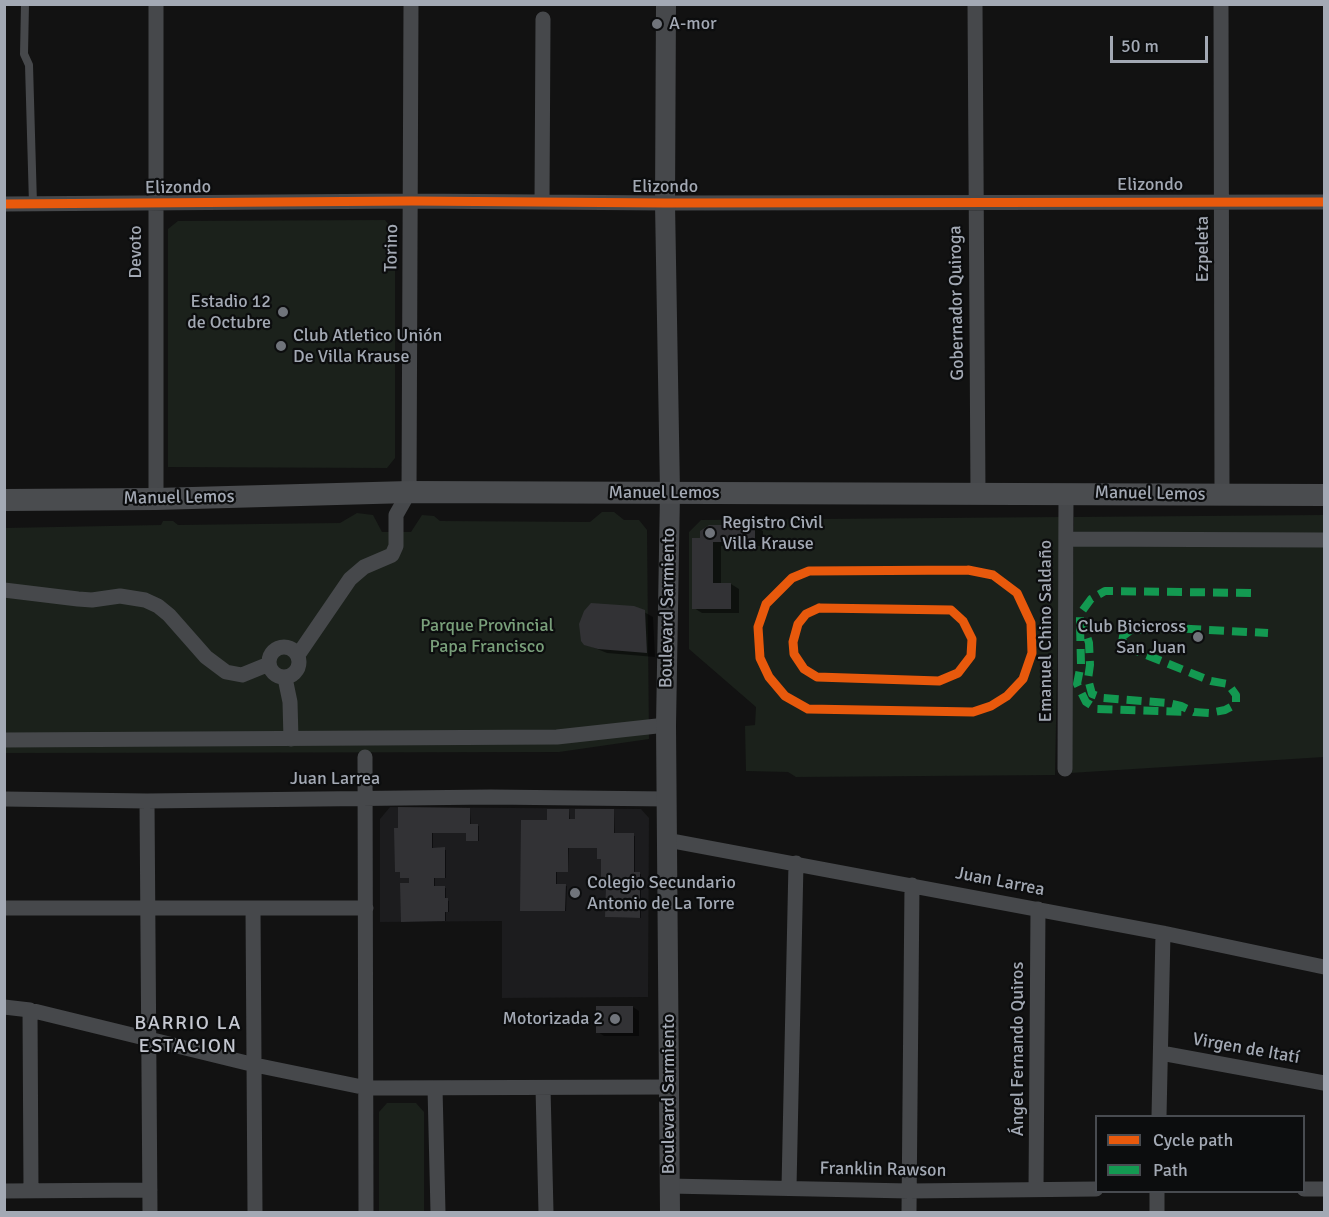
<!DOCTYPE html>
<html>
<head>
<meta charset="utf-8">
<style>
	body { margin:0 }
	#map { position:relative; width:1329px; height:1217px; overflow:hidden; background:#121212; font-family:Signika,sans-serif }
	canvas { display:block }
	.frame { position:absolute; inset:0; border:6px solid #a3a9b4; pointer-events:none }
	.legend { position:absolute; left:1095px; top:1115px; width:210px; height:78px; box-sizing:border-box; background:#0c0d0e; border:2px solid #484b50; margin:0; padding:8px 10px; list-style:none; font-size:18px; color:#a3a9b4 }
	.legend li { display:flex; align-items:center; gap:12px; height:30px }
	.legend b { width:30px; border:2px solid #484b50 }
	.scale { position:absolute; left:1110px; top:36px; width:98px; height:27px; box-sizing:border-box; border:3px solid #a3a9b4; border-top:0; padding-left:8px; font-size:18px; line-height:21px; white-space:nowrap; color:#a3a9b4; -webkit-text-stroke:4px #0c0d0e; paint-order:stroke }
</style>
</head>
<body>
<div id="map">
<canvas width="1329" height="1217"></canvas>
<div class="frame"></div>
<ul class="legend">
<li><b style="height:8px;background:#e8590c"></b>Cycle path</li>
<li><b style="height:8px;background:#139951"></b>Path</li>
</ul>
<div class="scale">50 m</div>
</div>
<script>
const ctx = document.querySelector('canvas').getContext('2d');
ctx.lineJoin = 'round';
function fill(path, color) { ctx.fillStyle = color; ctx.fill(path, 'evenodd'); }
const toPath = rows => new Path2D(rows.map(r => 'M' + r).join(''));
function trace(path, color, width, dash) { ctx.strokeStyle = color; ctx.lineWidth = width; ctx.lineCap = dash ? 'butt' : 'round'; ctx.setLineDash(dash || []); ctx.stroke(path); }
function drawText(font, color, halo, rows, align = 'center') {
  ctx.font = font + ' Signika,sans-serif'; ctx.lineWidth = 4.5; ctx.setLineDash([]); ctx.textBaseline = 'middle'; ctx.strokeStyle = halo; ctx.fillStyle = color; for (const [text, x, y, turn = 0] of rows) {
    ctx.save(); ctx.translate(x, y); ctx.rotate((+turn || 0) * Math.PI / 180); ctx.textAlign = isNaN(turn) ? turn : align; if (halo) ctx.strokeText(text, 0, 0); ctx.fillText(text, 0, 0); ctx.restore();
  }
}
fill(toPath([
	[390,807,641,809,649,818,648,997,502,998,502,921,380,922,380,819]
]), '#1c1c1e');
fill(toPath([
	[385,220,395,233,395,458,387,468,168,467,168,229,178,221],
	[602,512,614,512,624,520,639,520,647,530,649,739,559,752,5,753,4,528,161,525,163,521,173,521,178,525,340,523,357,513,373,515,382,532,411,532,422,515,434,516,440,521,590,522],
	[1324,515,1324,757,1070,773,1074,517],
	[1060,517,1055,775,796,777,788,772,746,771,745,726,755,725,756,707,689,649,689,532,701,520],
	[387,1103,416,1103,424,1112,424,1212,379,1212,379,1112]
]), '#1b211b');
fill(toPath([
	[754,526,763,531,763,546,721,546,721,584,731,584,739,589,739,613,702,613,694,608,701,540],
	[644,612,653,617,655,657,607,653,585,644],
	[470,810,471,825,479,826,479,841,467,841,467,833,433,833,433,849,446,850,446,878,435,878,435,888,446,888,446,900,449,901,449,912,446,912,446,921,404,922,411,878,402,877,396,829],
	[569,810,570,820,614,811,615,835,635,836,635,874,641,874,641,918,607,917,607,887,603,859,599,858,599,848,569,848,568,872,557,871,557,885,567,886,566,911,523,911,548,821],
	[633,1007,639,1011,639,1036,604,1036,598,1032]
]), '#0007');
fill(toPath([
	[709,525,755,525,755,542,713,542,713,583,731,583,731,609,692,609,692,538,700,538,700,531],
	[591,603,634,606,645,610,647,653,598,649,584,645,581,641,579,624,584,611],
	[398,807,470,808,470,824,478,824,478,841,466,841,466,833,432,833,432,848,445,847,445,878,434,878,434,886,445,886,445,898,448,898,448,912,445,912,445,921,401,922,400,883,409,883,409,878,400,878,400,872,395,872,394,828,398,828],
	[547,809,569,809,569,819,575,819,575,809,614,809,614,833,634,833,634,872,640,872,640,918,605,917,606,887,601,887,601,859,597,859,597,848,568,848,568,872,556,872,556,884,566,884,565,911,520,911,521,820,547,820],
	[596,1006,633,1006,633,1033,596,1033]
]), '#323235');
trace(toPath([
	[25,4,24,54,29,65,33,204]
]), '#46484b', 8);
trace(toPath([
	[975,4,978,494],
	[1221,4,1222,494],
	[542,202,543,19],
	[4,204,412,201,665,203,1324,202],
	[156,499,156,4],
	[1066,539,1324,540],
	[4,590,78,599,92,600,120,596,145,600,158,606,169,615,206,657,226,672,242,675,269,664],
	'269 662a15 15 0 1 1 30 0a15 15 0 1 1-30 0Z',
	[298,655,350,579,364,567,392,555,396,546,396,515,409,492,411,4],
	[285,678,290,702,291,739],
	[4,740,557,737,666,725],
	[365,757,366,1212],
	[1065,769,1066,493],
	[4,799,147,801,491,797,667,799],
	[147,801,150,1212],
	[667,840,1163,933,1324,967],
	[4,908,366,908],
	[253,909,255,1212],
	[4,1007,30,1010,255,1065,367,1088,669,1087],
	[30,1010,31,1190],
	[1161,1053,1324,1083],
	[435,1088,438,1212],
	[543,1088,546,1212],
	[1159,1116,1163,933],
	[669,1186,909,1191,1096,1189],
	[789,1187,796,863],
	[1036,1189,1038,909],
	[1304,1189,1324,1189],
	[4,1191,150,1190],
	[909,1212,912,885],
	[1157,1212,1157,1192]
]), '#46484b', 15);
trace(toPath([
	[666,4,665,203,670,493,666,725,670,1212]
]), '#46484b', 20);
trace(toPath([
	[4,500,156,499,409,492,1324,495]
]), '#4a4c4f', 22);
trace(toPath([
	[1251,593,1105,591,1091,599,1080,614,1080,623,1085,630,1089,643,1090,665,1088,679,1092,694,1103,698,1168,703,1181,706,1194,712,1209,713,1225,710,1236,704,1236,695,1228,684,1211,681,1134,650,1122,643,1123,636,1131,630,1170,628,1268,633],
	[1080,626,1081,664,1077,684,1086,702,1097,709,1185,712]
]), '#139951', 8, [15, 8]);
trace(toPath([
	[4,204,412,201,665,203,1324,202],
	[968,570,993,575,1017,593,1031,623,1032,653,1023,679,1007,696,991,706,973,712,808,709,785,696,769,677,760,658,758,627,766,604,792,578,809,571,968,570],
	[819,608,951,610,963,621,972,639,971,656,958,673,939,681,817,677,804,669,794,654,793,642,798,624,806,614,819,608]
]), '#e8590c', 9);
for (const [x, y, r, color] of [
	[657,24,6,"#70747b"],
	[283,312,6,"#70747b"],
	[281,346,6,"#70747b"],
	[710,533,6,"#70747b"],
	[1198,637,6,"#70747b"],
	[575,893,6,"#70747b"],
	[615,1019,6,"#70747b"]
]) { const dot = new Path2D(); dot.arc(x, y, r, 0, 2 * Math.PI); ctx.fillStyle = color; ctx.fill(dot); trace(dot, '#0c0d0e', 2); }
drawText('18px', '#a3a9b4', '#0c0d0e', [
	["A-mor",669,24],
	["Estadio 12",271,302,"right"],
	["de Octubre",271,323,"right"],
	["Club Atletico Unión",293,336],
	["De Villa Krause",293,357],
	["Registro Civil",722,523],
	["Villa Krause",722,544],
	["Club Bicicross",1186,627,"right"],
	["San Juan",1186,648,"right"],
	["Colegio Secundario",587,883],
	["Antonio de La Torre",587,904],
	["Motorizada 2",603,1019,"right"]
], 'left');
drawText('18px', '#a3a9b4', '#0c0d0e', [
	["Elizondo",1150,185],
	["Elizondo",665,187],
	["Elizondo",178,188,-1],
	["Torino",392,248,-89],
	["Ezpeleta",1203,249,-90],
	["Devoto",136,252,-90],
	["Gobernador Quiroga",957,303,-91],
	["Manuel Lemos",664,493],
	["Manuel Lemos",1150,494,1],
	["Manuel Lemos",179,498,-1],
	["Boulevard Sarmiento",668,608,-89],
	["Emanuel Chino Saldaño",1046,631,-90],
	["Juan Larrea",335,779],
	["Juan Larrea",1000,882,11],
	["Ángel Fernando Quiros",1018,1049,-90],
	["Virgen de Itatí",1246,1049,10],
	["Boulevard Sarmiento",669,1094,-90],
	["Franklin Rawson",883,1170,1]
]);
drawText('18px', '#799f7a', '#0c0d0e', [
	["Parque Provincial",487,626],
	["Papa Francisco",487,647]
]);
ctx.letterSpacing = '1.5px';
drawText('20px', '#c4c7d0', '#0c0d0e', [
	["BARRIO LA",188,1024],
	["ESTACION",188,1047]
]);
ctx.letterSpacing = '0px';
</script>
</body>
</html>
